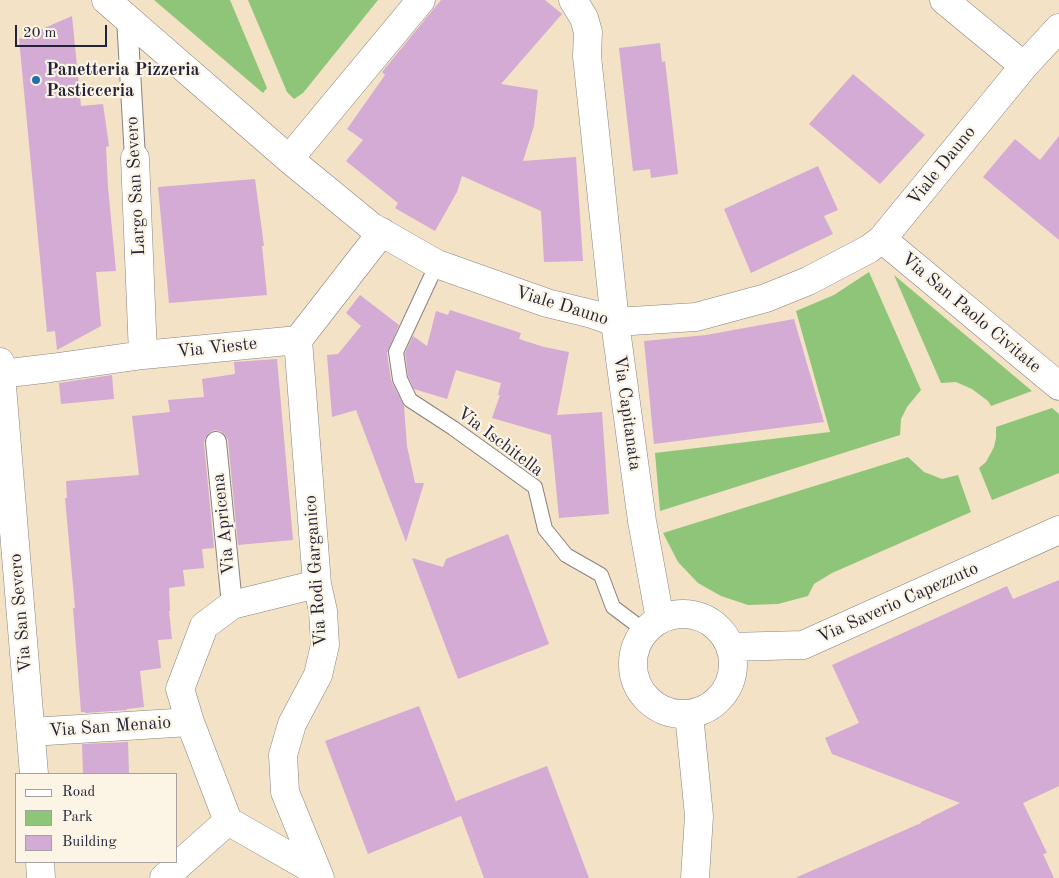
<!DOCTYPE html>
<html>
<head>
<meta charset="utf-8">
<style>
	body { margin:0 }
	#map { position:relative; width:1059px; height:878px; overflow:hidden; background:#f3e2c5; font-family:"Old Standard TT",serif }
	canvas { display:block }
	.legend { position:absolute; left:15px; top:773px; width:162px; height:90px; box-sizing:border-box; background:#fcf5e5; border:1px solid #a5a1a1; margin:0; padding:6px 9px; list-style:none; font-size:15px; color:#22223b }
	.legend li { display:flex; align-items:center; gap:10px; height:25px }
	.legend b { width:25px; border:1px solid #a5a1a1 }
	.scale { position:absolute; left:15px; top:25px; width:92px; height:22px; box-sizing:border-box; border:2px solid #22223b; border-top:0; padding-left:6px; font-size:15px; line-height:18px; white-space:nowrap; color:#22223b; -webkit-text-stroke:4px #fcf5e5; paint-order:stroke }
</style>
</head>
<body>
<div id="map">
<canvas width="1059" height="878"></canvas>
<ul class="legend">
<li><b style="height:6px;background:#fff"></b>Road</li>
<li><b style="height:14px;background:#8ec578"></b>Park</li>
<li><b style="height:14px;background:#d3abd4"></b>Building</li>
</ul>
<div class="scale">20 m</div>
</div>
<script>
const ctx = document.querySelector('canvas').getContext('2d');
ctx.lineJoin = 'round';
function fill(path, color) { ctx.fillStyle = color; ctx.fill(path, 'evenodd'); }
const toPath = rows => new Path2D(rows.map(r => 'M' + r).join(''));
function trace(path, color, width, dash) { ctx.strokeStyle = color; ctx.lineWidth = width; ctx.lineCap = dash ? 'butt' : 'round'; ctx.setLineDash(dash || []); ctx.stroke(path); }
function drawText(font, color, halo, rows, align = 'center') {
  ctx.font = font + ' "Old Standard TT",serif'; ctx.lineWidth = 4.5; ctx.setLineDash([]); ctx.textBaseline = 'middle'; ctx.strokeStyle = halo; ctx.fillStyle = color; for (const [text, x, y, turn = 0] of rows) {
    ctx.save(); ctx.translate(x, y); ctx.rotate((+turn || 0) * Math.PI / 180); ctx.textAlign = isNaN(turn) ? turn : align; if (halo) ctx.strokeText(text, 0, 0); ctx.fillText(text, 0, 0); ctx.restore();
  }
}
fill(toPath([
	[154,0,230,0,267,88,263,93],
	[248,0,378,0,303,93,294,99,287,92],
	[869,272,921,390,907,407,901,419,900,435,660,511,655,453,830,432,796,311,834,295],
	[894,275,1032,391,991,406,988,401,972,389,956,382,941,383],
	[1052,408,1059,414,1059,473,992,500,979,468,986,462,994,447,996,438,996,427],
	[908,457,924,472,942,479,958,475,971,512,832,573,814,584,808,596,778,604,748,605,721,596,698,583,678,562,663,533]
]), '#8ec578');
fill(toPath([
	[441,0,545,0,562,14,501,84,538,90,534,126,523,161,576,157,583,261,544,262,541,211,462,176,457,192,435,231,395,208,398,203,346,161,363,140,347,129,385,75,382,72],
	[72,16,81,106,103,104,109,146,106,147,108,187,116,271,96,272,101,326,57,350,55,331,47,332,19,39],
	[660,43,662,62,665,61,678,174,651,178,650,169,633,171,619,48],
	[853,74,925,135,880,184,809,124],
	[1059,136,1059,240,983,177,1015,139,1040,160],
	[818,166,838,210,824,216,833,234,751,273,724,209],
	[255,179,264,246,262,246,267,295,169,303,158,187],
	[360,295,399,325,387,353,391,380,404,406,407,446,415,483,424,483,406,542,356,410,332,417,327,355,338,354,361,326,346,313],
	[450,310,521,333,519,339,544,347,569,352,557,415,602,412,609,514,559,518,551,435,492,418,500,395,498,395,501,383,456,370,447,399,414,389,408,376,405,353,413,336,427,346,436,311,448,315],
	[794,319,824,422,654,444,644,341,706,335],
	[277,359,293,540,238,545,228,440,225,435,220,431,214,430,209,433,205,438,204,443,214,548,202,549,204,568,183,570,185,586,169,588,170,611,169,611,172,639,158,640,161,668,140,671,144,707,127,709,127,710,85,713,85,712,81,712,73,608,75,608,65,498,67,498,66,481,139,475,132,416,170,412,168,400,204,397,202,379,235,374,234,362],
	[112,375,114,399,61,404,59,383],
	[508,534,549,644,458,679,412,558,443,567,446,559],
	[1059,580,1059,786,1023,803,1047,853,1043,854,1054,878,795,878,921,823,921,822,960,803,832,754,825,738,859,723,832,665,1007,586,1013,599],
	[419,706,458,807,456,801,547,766,589,878,484,878,461,816,368,854,325,741],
	[128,742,129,774,83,774,82,744]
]), '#d3abd4');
const service = toPath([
	[437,264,396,352,400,379,410,400,453,428,535,487,545,529,566,555,601,575,613,607,645,631]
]);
const pedestrian = toPath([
	[127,18,135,158],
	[216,442,232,605]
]);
const minor = toPath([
	[106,0,289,159,372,227,437,264,547,303,592,314,615,322,696,317,766,298,808,281,869,249,882,239,1024,66,1059,28],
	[573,0,584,18,588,32,587,56,615,322,642,521,660,619],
	[944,0,1024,66],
	[135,158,143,355],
	[289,159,421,0],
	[882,239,1059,386],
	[298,340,317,584,323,611,325,645,318,675,292,724,283,755,285,792,320,878],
	[0,374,51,368,143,355,298,340,382,232],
	'633 664a50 50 0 1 1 100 0a50 50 0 1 1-100 0Z',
	[730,647,803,645,1059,530],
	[689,714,699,816,695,878],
	[31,732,190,722],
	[317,872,228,821,190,722,180,689,204,626,232,605,317,584],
	[164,878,228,821]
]);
const tertiary = toPath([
	[0,362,34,774],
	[40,862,41,878]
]);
trace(service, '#8a8280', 16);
trace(pedestrian, '#8a8280', 22);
trace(minor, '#8a8280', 29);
trace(tertiary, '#8a8280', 29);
trace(service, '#fff', 14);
trace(pedestrian, '#fff', 20);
trace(minor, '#fff', 28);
trace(tertiary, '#fff', 28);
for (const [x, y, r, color] of [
	[36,80,5,"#1f6fb2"]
]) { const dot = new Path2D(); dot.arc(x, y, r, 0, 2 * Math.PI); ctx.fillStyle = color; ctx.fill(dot); trace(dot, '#fcf5e5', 2); }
drawText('bold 18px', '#22223b', '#fcf5e5', [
	["Panetteria Pizzeria",46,70],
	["Pasticceria",46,91]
], 'left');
drawText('18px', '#22223b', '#fcf5e5', [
	["Viale Dauno",942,166,-51],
	["Largo San Severo",136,186,-93],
	["Viale Dauno",562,306,17],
	["Via San Paolo Civitate",971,313,40],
	["Via Vieste",217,348,-6],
	["Via Capitanata",627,413,82],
	["Via Ischitella",500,442,37],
	["Via Apricena",224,524,-96],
	["Via Rodi Garganico",316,571,-94],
	["Via Saverio Capezzuto",898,603,-24],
	["Via San Severo",21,613,-95],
	["Via San Menaio",110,727,-4]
]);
</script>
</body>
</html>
